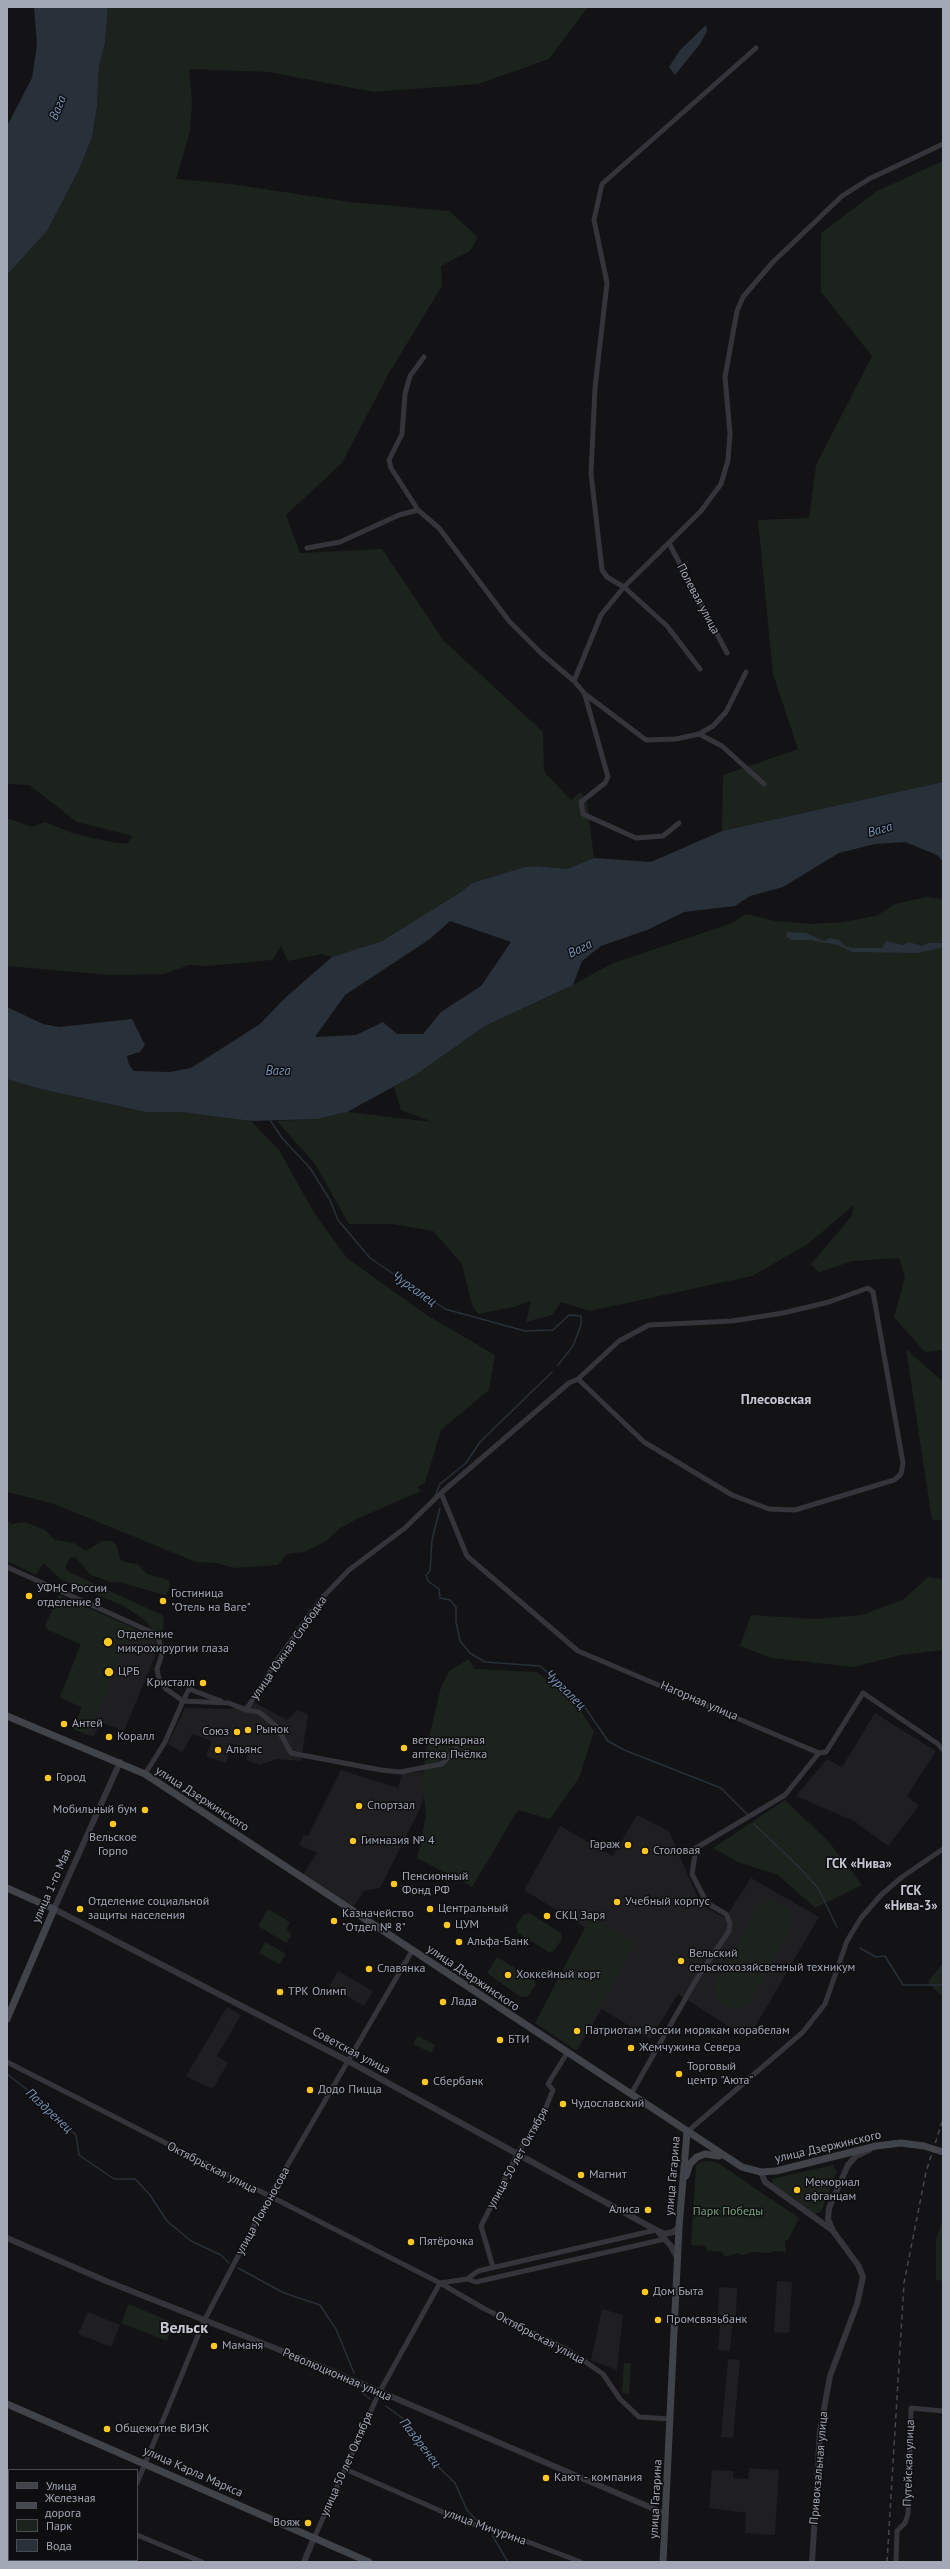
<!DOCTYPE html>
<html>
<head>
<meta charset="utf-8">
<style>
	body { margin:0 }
	#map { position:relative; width:950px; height:2569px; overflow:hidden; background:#131315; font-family:"PT Sans",sans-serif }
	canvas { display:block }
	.frame { position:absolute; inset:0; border:8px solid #a3a8b7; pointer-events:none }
	.legend { position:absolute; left:8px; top:2469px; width:130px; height:92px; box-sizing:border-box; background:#0e0e10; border:1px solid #4a4c53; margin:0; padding:5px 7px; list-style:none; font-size:12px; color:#a3a8b7 }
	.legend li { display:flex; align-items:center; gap:8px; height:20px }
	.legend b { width:20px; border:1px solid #4a4c53 }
</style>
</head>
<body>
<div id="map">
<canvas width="950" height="2569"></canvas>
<div class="frame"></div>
<ul class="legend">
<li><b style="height:5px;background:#41434b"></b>Улица</li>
<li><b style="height:5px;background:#464850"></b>Железная дорога</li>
<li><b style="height:11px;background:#1b231c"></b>Парк</li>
<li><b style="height:11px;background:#28303a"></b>Вода</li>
</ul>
</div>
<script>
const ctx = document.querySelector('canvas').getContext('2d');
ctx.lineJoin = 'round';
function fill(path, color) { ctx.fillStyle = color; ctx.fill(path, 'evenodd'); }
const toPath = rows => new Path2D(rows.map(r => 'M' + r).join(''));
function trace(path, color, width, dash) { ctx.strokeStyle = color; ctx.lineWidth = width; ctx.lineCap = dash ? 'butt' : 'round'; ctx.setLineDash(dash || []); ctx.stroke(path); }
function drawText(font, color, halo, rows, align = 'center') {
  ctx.font = font + ' "PT Sans",sans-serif'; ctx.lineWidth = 3; ctx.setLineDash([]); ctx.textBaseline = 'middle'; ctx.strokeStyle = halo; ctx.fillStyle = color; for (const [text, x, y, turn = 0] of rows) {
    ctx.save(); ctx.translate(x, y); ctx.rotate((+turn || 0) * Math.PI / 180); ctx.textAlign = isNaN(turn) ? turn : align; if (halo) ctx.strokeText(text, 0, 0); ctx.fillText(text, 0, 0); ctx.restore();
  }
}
fill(toPath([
	[59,1595,156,1638,159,1647,124,1731,100,1722,94,1737,73,1729,82,1708,60,1697,81,1644,48,1630,45,1626],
	[254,1702,287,1720,298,1710,308,1715,301,1761,277,1759,259,1765,246,1760,249,1748,232,1744,226,1763,206,1756,212,1741,193,1734,182,1752,168,1744,185,1708,230,1709],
	[875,1713,936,1751,907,1796,919,1806,888,1846,854,1821,796,1796,827,1759,842,1767],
	[341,1770,398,1788,402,1773,432,1772,420,1809,380,1888,364,1891,352,1909,302,1876,317,1853,299,1845,304,1835,308,1836],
	[637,1815,669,1831,701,1905,725,1918,751,1878,819,1917,748,2039,678,1994,650,2039,602,2009,577,2050,536,2023,586,1928,524,1890,560,1826,613,1856],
	[338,1971,373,1991,364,2006,329,1986],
	[227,2007,241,2015,217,2056,228,2063,214,2087,210,2088,186,2076],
	[777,2281,792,2282,789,2333,774,2332],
	[719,2287,737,2288,736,2316,718,2315],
	[602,2309,623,2315,617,2370,591,2360],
	[88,2312,120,2325,111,2347,78,2334],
	[720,2324,732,2325,730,2351,718,2350],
	[728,2359,740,2360,733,2438,721,2437],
	[749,2468,779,2470,775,2535,745,2533,746,2513,709,2508,712,2470,733,2471,733,2478,748,2479]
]), '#1f1f22');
fill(toPath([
	[108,7,588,7,549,59,478,84,374,92,269,72,189,69,192,100,190,131,176,179,231,184,350,202,449,211,478,237,470,251,441,266,442,286,389,373,342,463,286,515,300,553,382,549,444,641,543,732,544,769,546,774,571,800,581,792,587,802,594,858,567,869,538,866,524,867,472,883,462,892,382,941,332,957,322,954,288,961,281,946,272,960,208,966,189,965,164,974,111,975,7,966,7,818,32,827,45,822,72,833,106,841,127,844,133,836,77,822,29,785,7,784,7,275,47,231,79,170,92,137,97,107,99,67,105,43],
	[943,161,943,782,722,831,723,775,798,749,773,674,758,520,809,518,816,465,872,356,821,292,821,233,877,191],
	[926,897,943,899,943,1350,925,1352,894,1317,905,1277,899,1258,853,1261,819,1272,811,1264,851,1217,854,1205,808,1244,752,1276,590,1311,561,1302,552,1315,526,1322,531,1301,514,1307,478,1314,472,1305,462,1264,433,1231,392,1224,349,1224,315,1164,277,1121,317,1119,347,1112,433,1122,401,1110,394,1087,485,1026,573,985,611,964,732,923,746,914,775,921,811,924,842,922,876,916,895,904],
	[7,1079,40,1089,146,1112,181,1112,251,1121,279,1150,316,1216,347,1258,425,1314,495,1355,489,1390,441,1430,425,1483,415,1488,418,1487,421,1491,359,1518,340,1528,326,1541,304,1552,287,1554,278,1565,234,1568,217,1563,196,1562,54,1504,7,1492],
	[906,1349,943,1382,943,1520,932,1520],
	[7,1520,11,1524,25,1522,45,1530,55,1540,74,1543,86,1551,102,1541,111,1541,116,1544,120,1559,124,1562,137,1564,147,1574,165,1579,169,1581,170,1587,165,1595,119,1582,111,1582,91,1575,75,1557,70,1558,65,1568,69,1572,162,1615,164,1619,163,1629,160,1633,155,1633,146,1621,124,1606,62,1580,43,1563,36,1575,7,1561],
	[928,1577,943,1579,943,1650,901,1655,854,1667,771,1658,740,1646,751,1615,815,1619,862,1615,904,1599],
	[59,1595,134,1628,87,1735,73,1729,82,1707,60,1697,81,1644,48,1630,45,1626],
	[469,1659,475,1669,537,1672,578,1706,594,1732,579,1778,550,1819,518,1810,472,1887,417,1858,426,1816,422,1782,426,1750,441,1687,450,1670],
	[785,1800,829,1842,862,1885,815,1908,778,1875,738,1862,713,1848],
	[768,1901,775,1901,787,1907,792,1915,791,1929,749,2003,741,2007,727,2008,717,1999,714,1986,757,1909],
	[268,1909,290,1922,286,1930,292,1934,286,1943,258,1926],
	[529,1913,561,1933,562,1939,554,1951,549,1952,518,1933,516,1926,523,1915],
	[590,1918,636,1943,575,2050,535,2023],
	[265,1942,286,1954,279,1964,259,1953],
	[497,1957,535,1980,536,1985,528,1996,521,1997,487,1973],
	[943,1963,943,1998,928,1982],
	[418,2036,435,2045,431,2053,413,2044],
	[708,2161,718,2163,799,2218,788,2240,785,2241,786,2252,772,2251,772,2253,753,2252,743,2255,737,2253,725,2257,722,2252,708,2251,705,2246,691,2245,696,2166,699,2162],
	[833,2165,837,2171,821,2212,815,2214,773,2185,772,2179],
	[943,2218,943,2281,936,2280,936,2240],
	[129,2304,174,2323,167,2341,121,2323],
	[624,2363,631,2363,629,2394,622,2393]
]), '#1b231c');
fill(toPath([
	[34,7,108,7,105,43,99,67,97,107,92,137,79,170,47,231,7,275,7,126,32,78,37,45],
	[706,25,707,31,700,44,675,75,669,67,680,50],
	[943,782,943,862,937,855,905,842,875,844,839,853,783,887,750,896,735,906,684,912,647,930,601,946,582,961,573,985,485,1026,415,1075,347,1112,317,1119,251,1121,181,1112,146,1112,40,1089,7,1079,7,1007,43,1024,59,1027,132,1019,145,1045,140,1052,127,1056,129,1065,134,1071,170,1072,191,1068,260,1024,285,998,332,957,382,941,461,892,472,883,524,867,538,866,567,869,594,858,651,862,722,831],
	[450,921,511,942,481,986,441,1012,423,1034,397,1034,383,1022,356,1035,315,1037,345,995,430,939],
	[787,932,806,933,824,941,830,938,839,940,846,947,854,948,882,948,886,941,903,945,909,942,922,946,929,943,943,943,941,948,917,953,852,952,838,945,810,940,792,940,786,937]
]), '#28303a');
trace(toPath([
	[270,1120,282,1138,310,1168,330,1200,338,1220,370,1258,445,1309,525,1331,553,1330,569,1315,581,1316,581,1325,573,1346,558,1365],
	[435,1496,440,1484,466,1463,480,1442,552,1372],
	[440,1508,432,1540,430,1571,426,1575,428,1581,439,1589,440,1598,450,1600,456,1607,456,1622,460,1641,470,1653,485,1662,540,1666,582,1703,608,1741,624,1750,721,1788,748,1815],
	[754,1824,798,1866,818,1888,837,1927],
	[860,1948,876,1957,885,1956,903,1985,943,1985],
	[7,2074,39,2099,59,2121,76,2135,79,2155,114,2179,135,2179,150,2195,167,2221,191,2241,221,2255,229,2263],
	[238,2268,284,2293,320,2305,336,2329,354,2373],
	[360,2391,370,2399],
	[386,2406,406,2421,427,2456,455,2483,467,2510,478,2522],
	[492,2535,508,2562]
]), '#28303a', 1.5);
trace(toPath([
	[424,357,410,376,405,394,402,434,389,460,391,468,418,510,439,528,509,621,541,653,574,681,585,694,646,740,676,739,699,734,713,726,726,712,746,672],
	[670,545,727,653],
	[307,548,340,542,399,515,418,510],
	[700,669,667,626,624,587,701,511,721,484,728,460,730,434,725,377,737,311,743,297,773,262,842,196,869,179,943,144],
	[574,681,601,615,624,587,607,577,602,570,591,473,595,388,607,283,594,220,602,184,756,48],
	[585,695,608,777,605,783,581,802,583,814,636,838,663,836,679,823],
	[699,734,722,746,764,784],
	[578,1379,619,1341,649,1325,732,1321,783,1313,829,1302,868,1288,873,1292,903,1463,901,1474,894,1480,795,1510,769,1509,732,1495,644,1442,578,1379,569,1383,441,1493,467,1556,578,1651,819,1753],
	[7,1567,158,1635,162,1654,157,1669,159,1679,166,1689,183,1701,189,1689,221,1701],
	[246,1710,259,1712,277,1727,291,1753,381,1770,400,1772,442,1764,456,1749],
	[145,1774,165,1742,183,1701,229,1703,246,1710,278,1659,321,1599,349,1570,405,1528,441,1493],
	[7,2062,440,2283,467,2279,478,2271,656,2230],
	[631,2094,696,1980,729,1931,730,1923,726,1914,707,1903,692,1874,696,1848,785,1795,819,1753,826,1752,863,1693,938,1744,943,1750],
	[687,2132,803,2032,825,2004,847,1941,861,1918,881,1895,902,1877,943,1849],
	[493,2267,481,2226,518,2153,546,2107,553,2090,548,2084,567,2053],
	[467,2279,476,2282,665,2239],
	[345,2469,468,2523,494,2529,581,2562],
	[137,2483,204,2321,269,2197,412,1951],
	[137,2535,202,2562],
	[314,2538,379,2393,440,2283,483,2308,570,2351,603,2374,620,2399,639,2417,671,2419],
	[105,2562,106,2560],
	[896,2562,897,2531,905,2523,908,2514,911,2408,943,2411]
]), '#34343a', 5);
trace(toPath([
	[120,1762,54,1909,348,2061,656,2230,665,2234,673,2232,679,2227],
	[761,2172,765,2182,832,2230],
	[659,2233,671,2246,677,2257],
	[7,2238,106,2281,315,2364,666,2514],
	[304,2562,314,2538],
	[812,2562,820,2431,830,2376,857,2304,863,2277,858,2265,833,2231,828,2219,829,2208,848,2165,856,2156,869,2150]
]), '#34343a', 6);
trace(toPath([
	[7,1716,145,1774,742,2167,761,2172,776,2171,876,2146,901,2143,924,2146,943,2152],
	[7,1888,54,1909,7,2019],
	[686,2176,690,2164,697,2157,705,2154,719,2156],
	[7,2404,369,2562],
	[663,2562,679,2227,687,2132]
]), '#41434b', 7);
trace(toPath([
	[887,2562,904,2283,926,2172,943,2119]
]), '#464850', 1.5, [5, 4]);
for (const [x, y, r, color] of [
	[29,1596,4,"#ffc721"],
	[163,1601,4,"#ffc721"],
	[108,1642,5,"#ffc721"],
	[109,1672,5,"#ffc721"],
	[203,1683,4,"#ffc721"],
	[64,1724,4,"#ffc721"],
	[248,1730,4,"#ffc721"],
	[237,1732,4,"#ffc721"],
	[109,1737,4,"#ffc721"],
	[404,1748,4,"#ffc721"],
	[218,1750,4,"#ffc721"],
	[48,1778,4,"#ffc721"],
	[359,1806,4,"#ffc721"],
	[145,1810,4,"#ffc721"],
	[113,1824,4,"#ffc721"],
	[353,1841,4,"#ffc721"],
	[628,1845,4,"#ffc721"],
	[645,1851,4,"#ffc721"],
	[394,1884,4,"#ffc721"],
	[617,1902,4,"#ffc721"],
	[80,1909,4,"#ffc721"],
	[430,1909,4,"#ffc721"],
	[547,1916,4,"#ffc721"],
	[334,1921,4,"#ffc721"],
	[447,1925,4,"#ffc721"],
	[459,1942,4,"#ffc721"],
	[681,1961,4,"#ffc721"],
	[369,1969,4,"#ffc721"],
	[508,1975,4,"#ffc721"],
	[280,1992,4,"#ffc721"],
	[443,2002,4,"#ffc721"],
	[577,2031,4,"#ffc721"],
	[500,2040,4,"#ffc721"],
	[631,2048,4,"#ffc721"],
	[679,2074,4,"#ffc721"],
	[425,2082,4,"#ffc721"],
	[310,2090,4,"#ffc721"],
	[563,2104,4,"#ffc721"],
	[581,2175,4,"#ffc721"],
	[797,2190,4,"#ffc721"],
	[648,2210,4,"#ffc721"],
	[411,2242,4,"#ffc721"],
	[645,2292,4,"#ffc721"],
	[658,2320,4,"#ffc721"],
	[214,2346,4,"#ffc721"],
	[107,2429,4,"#ffc721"],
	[546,2478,4,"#ffc721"],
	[308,2523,4,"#ffc721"]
]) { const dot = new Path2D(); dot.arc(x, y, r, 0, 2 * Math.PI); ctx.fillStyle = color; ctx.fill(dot); trace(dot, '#0e0e10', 1.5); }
drawText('12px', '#a3a8b7', '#0e0e10', [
	["Полевая улица",698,599,62],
	["улица Южная Слободка",289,1648,-55],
	["Нагорная улица",699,1701,23],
	["улица Дзержинского",202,1799,33],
	["улица 1-го Мая",52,1886,-66],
	["улица Дзержинского",473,1978,34],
	["Советская улица",351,2051,28],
	["улица Дзержинского",828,2147,-13],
	["улица 50 лет Октября",518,2158,-61],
	["Октябрьская улица",212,2168,27],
	["улица Гагарина",673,2176,-85],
	["улица Ломоносова",263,2211,-61],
	["Октябрьская улица",540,2338,28],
	["Революционная улица",337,2375,23],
	["Путейская улица",909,2463,-88],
	["улица 50 лет Октября",347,2464,-66],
	["Привокзальная улица",819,2468,-85],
	["улица Карла Маркса",193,2472,24],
	["улица Гагарина",656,2499,-87],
	["улица Мичурина",485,2527,20]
]);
drawText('12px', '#a3a8b7', '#0e0e10', [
	["УФНС России",37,1589],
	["отделение 8",37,1603],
	["Гостиница",171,1594],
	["\"Отель на Ваге\"",171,1608],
	["Отделение",117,1635],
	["микрохирургии глаза",117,1649],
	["ЦРБ",118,1672],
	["Кристалл",195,1683,"right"],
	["Антей",72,1724],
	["Рынок",256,1730],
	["Союз",229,1732,"right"],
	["Коралл",117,1737],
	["ветеринарная",412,1741],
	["аптека Пчёлка",412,1755],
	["Альянс",226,1750],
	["Город",56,1778],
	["Спортзал",367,1806],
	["Мобильный бум",137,1810,"right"],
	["Вельское",113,1838,"center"],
	["Горпо",113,1852,"center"],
	["Гимназия № 4",361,1841],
	["Гараж",620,1845,"right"],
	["Столовая",653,1851],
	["Пенсионный",402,1877],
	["Фонд РФ",402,1891],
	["Отделение социальной",88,1902],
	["защиты населения",88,1916],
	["Учебный корпус",625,1902],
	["Центральный",438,1909],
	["Казначейство",342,1914],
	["\"Отдел № 8\"",342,1928],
	["СКЦ Заря",555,1916],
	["ЦУМ",455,1925],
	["Альфа-Банк",467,1942],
	["Вельский",689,1954],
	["сельскохозяйсвенный техникум",689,1968],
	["Славянка",377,1969],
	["Хоккейный корт",516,1975],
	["ТРК Олимп",288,1992],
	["Лада",451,2002],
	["Патриотам России морякам корабелам",585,2031],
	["БТИ",508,2040],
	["Жемчужина Севера",639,2048],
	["Торговый",687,2067],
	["центр \"Аюта\"",687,2081],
	["Сбербанк",433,2082],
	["Додо Пицца",318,2090],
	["Чудославский",571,2104],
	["Магнит",589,2175],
	["Мемориал",805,2183],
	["афганцам",805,2197],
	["Алиса",640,2210,"right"],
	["Пятёрочка",419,2242],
	["Дом Быта",653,2292],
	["Промсвязьбанк",666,2320],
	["Маманя",222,2346],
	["Общежитие ВИЭК",115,2429],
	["Кают - компания",554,2478],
	["Вояж",300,2523,"right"]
], 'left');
drawText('12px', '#78a47e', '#0e0e10', [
	["Парк Победы",728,2212]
]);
drawText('italic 13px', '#7693b6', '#0e0e10', [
	["Вага",58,108,-68],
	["Вага",880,830,-16],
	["Вага",580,949,-27],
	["Вага",278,1071],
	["Чургалец",414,1289,35],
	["Чургалец",565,1690,44],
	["Паздренец",49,2111,43],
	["Паздренец",420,2443,52]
]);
drawText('bold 13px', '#c5c7d2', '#0e0e10', [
	["ГСК «Нива»",859,1864],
	["ГСК",911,1891],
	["«Нива-3»",911,1906]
]);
drawText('bold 14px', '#c5c7d2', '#0e0e10', [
	["Плесовская",776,1400]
]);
drawText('bold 16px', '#c5c7d2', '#0e0e10', [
	["Вельск",184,2328]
]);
</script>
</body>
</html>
